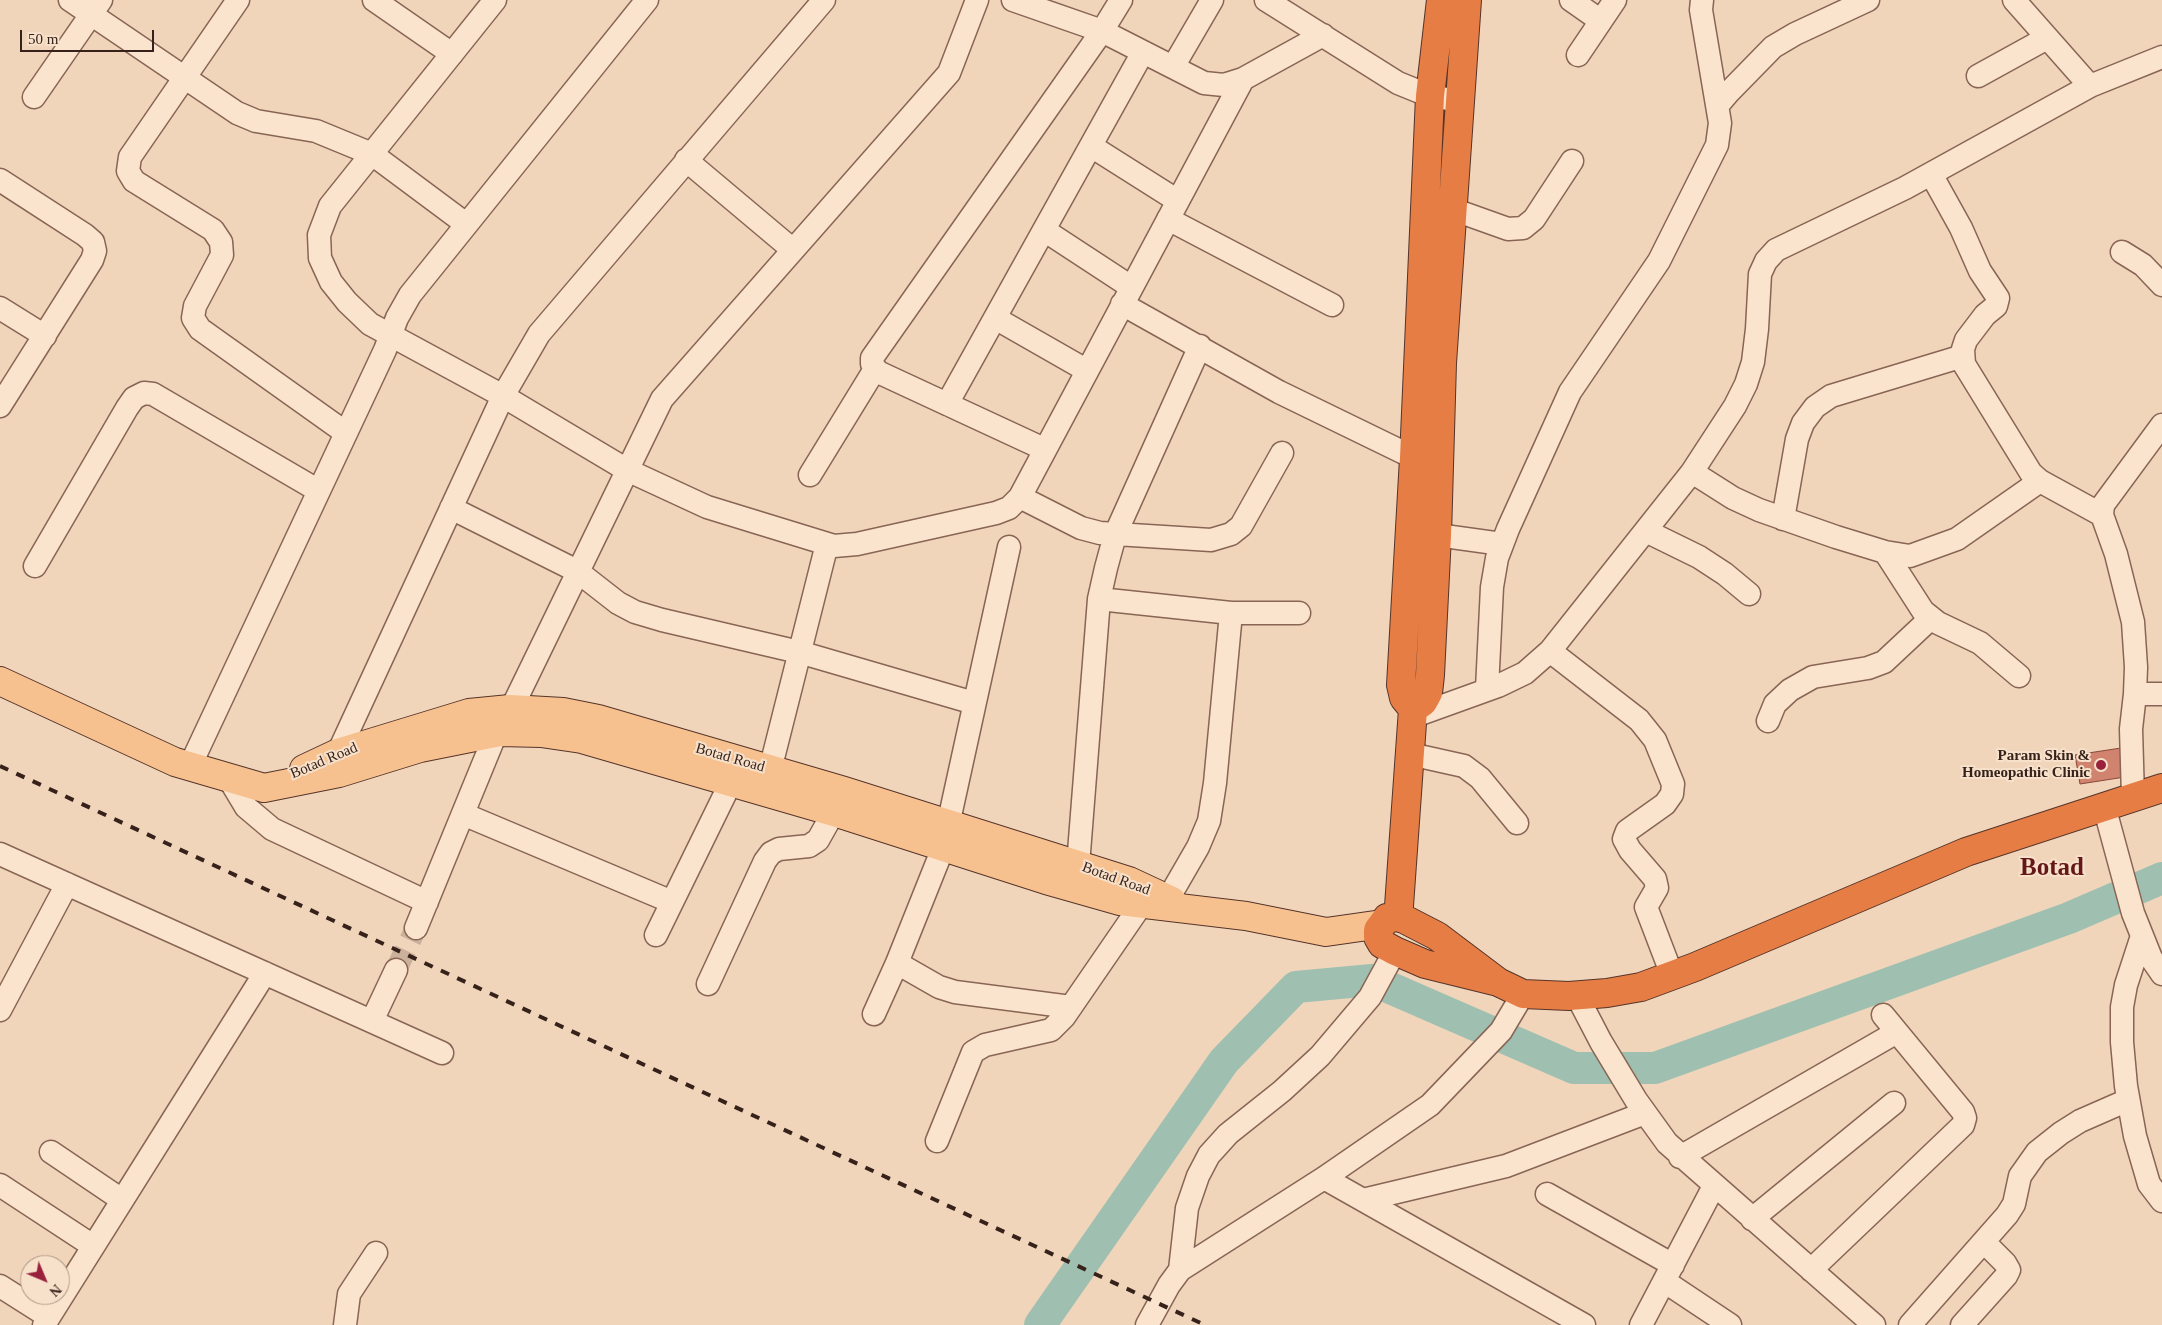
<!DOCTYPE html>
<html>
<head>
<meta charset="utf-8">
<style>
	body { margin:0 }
	#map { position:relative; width:2162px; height:1325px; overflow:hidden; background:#f0d5bb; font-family:Georgia,serif }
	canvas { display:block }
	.north { position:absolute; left:20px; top:1255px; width:50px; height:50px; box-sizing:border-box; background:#f7e1cb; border:1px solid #aa9584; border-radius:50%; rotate:135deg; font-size:14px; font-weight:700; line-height:20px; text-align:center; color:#36221a }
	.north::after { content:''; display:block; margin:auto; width:18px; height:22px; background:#9a213b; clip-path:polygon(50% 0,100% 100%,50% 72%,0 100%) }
	.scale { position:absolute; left:20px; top:30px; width:134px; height:22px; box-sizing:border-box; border:2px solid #36221a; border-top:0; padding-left:6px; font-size:15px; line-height:18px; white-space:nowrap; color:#36221a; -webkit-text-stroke:4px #f7e1cb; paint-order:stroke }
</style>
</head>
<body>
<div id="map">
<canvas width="2162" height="1325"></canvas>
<div class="north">N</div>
<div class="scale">50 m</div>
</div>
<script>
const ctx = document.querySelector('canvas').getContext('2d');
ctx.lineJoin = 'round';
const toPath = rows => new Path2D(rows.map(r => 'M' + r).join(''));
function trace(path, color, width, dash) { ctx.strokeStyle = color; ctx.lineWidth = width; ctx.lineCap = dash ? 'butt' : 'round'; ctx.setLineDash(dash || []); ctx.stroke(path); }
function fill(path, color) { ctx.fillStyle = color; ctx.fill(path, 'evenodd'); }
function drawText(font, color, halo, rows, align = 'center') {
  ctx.font = font + ' Georgia,serif'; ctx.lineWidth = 4; ctx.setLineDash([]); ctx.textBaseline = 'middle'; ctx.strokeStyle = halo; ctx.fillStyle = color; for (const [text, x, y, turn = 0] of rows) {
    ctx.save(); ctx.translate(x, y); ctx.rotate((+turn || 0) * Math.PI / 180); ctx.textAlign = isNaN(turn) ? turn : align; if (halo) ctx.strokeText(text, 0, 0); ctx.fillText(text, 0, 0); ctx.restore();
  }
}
trace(toPath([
	[1040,1325,1224,1061,1296,987,1372,980,1574,1068,1655,1068,2069,918,2162,878]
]), '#9fc0b0', 32);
const building = toPath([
	[2121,748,2125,777,2080,784,2075,755,2121,748]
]);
fill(building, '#d0836e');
trace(building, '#884839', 1);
trace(toPath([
	[396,970,416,928]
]), '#cbb19b', 22, [22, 11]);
const minor = toPath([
	[70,0,237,113,256,121,316,131,372,154,466,224],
	[238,0,130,157,128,171,134,181,213,230,221,242,222,255,195,306,193,318,200,329,346,433],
	[374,0,452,54],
	[495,0,330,206,319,235,320,258,331,282,347,302,370,324,503,396,627,470,707,507,834,546,857,544,996,513,1009,508,1020,497,1243,79],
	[1013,0,1102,31,1204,83,1224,85,1243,79,1323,35],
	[1266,0,1398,83,1430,96,1459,101],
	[1571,0,1601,21],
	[2014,0,2090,86],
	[1578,55,1615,0],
	[1173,67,1212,0],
	[1978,76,2047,38],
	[34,97,101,0],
	[1718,105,1729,92,1773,47,1795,34,1868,0],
	[1091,146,1178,201],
	[686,160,793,250],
	[1931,174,1961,228,1980,271,1998,298,1996,306,1985,315,1966,340,1963,349,1964,364,2031,473,2040,481,2102,515],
	[0,180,85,235,93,242,95,251,92,260,0,406],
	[1452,209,1508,229,1523,228,1534,219,1572,161],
	[1168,219,1332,305],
	[1044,230,1131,287],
	[2122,252,2143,265,2162,285],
	[1122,304,1279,392,1427,464],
	[0,308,45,336],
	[995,318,1086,370],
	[947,404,1143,52],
	[1044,449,878,372,872,364,872,358,1102,31,1121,0],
	[1692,472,1733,498,1759,510,1836,537,1885,552,1910,556,1957,539,2040,481],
	[810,475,875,369],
	[1020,497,1081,528,1100,533,1211,540,1231,534,1241,526,1282,453],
	[451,508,577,571,618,603,635,612,662,620,799,652,974,703],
	[1783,519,1797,439,1803,423,1815,407,1831,396,1963,356],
	[1646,531,1699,557,1725,574,1749,594],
	[1437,535,1502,544],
	[1885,552,1923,611,1938,623,1980,643,2019,676],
	[35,566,127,408,134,398,144,393,153,394,319,491],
	[1099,599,1231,613,1299,613],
	[1550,651,1639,720,1655,740,1673,784,1672,794,1665,804,1627,831,1624,839,1630,850,1655,879,1657,888,1646,907,1672,975],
	[1487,689,1492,587,1497,558,1508,529,1570,392,1659,261,1717,145,1720,123,1701,10,1702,0],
	[2135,694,2162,694],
	[1412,717,1498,686,1525,673,1550,651,1692,472,1735,406,1746,384,1753,362,1757,329,1760,274,1766,261,1776,250,1905,188,2090,86,2162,57],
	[1768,721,1775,704,1790,690,1813,677,1868,668,1884,662,1931,618],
	[504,724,662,399,949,73,977,0],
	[338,753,503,396,539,334,824,0],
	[1410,754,1464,766,1480,778,1517,823],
	[190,766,385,350,397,318,410,295,647,0],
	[770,770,827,544],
	[228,777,246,807,272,829,427,902],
	[2133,797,2131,729,2135,694,2136,667,2133,622,2116,554,2102,515,2103,505,2162,425],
	[2104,806,2133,913,2151,958,2162,974],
	[463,814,672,902],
	[0,854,442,1053],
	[1078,865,1099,599,1106,568,1115,535,1200,346],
	[1168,899,1198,847,1209,821,1215,783,1231,613],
	[416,928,496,733],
	[656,935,731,782],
	[2142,936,2126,985,2122,1007,2122,1042,2126,1086,2135,1136,2149,1184,2162,1201],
	[897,963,939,987,955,992,1071,1007],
	[708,984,765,861,771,853,779,849,809,846,818,840,841,799],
	[1577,996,1601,1042,1636,1100,1667,1143,1874,1325],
	[0,1010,67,884],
	[874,1014,897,963,943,848,1009,547],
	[372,1021,396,970],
	[937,1141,973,1052,985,1045,1051,1030,1064,1017,1141,905],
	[51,1152,122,1200],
	[1680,1157,1897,1032],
	[1324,1178,1584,1325],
	[0,1185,93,1246],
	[1547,1194,1673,1265],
	[1363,1200,1506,1166,1645,1113],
	[1752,1219,1894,1103],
	[1180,1270,1187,1208,1198,1176,1209,1155,1228,1134,1282,1091,1320,1056,1370,997,1395,951],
	[1811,1270,1963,1125,1965,1118,1963,1112,1883,1015],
	[1664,1281,1730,1325],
	[0,1286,49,1317],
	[44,1325,265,973],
	[345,1325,349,1294,376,1253],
	[1147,1325,1169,1285,1180,1270,1324,1178,1430,1105,1501,1031,1523,994],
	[1641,1325,1714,1186],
	[1910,1325,2007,1215,2014,1204,2020,1176,2037,1152,2061,1133,2080,1121,2128,1100],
	[1962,1325,2006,1276,2009,1270,2005,1263,1984,1242]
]);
const major = toPath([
	[0,681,175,762,264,788,339,773,420,748,500,732,541,733,582,739,834,812,1046,880,1120,901,1246,916,1326,932,1382,924],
	[304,769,338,753,469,713,510,709,563,712,598,719,844,791,1129,881,1172,901]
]);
const highway = toPath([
	[1413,709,1423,702,1428,693,1430,675,1437,535,1442,363,1467,0],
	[1397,917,1399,906,1413,709,1404,698,1401,685,1414,458,1430,96,1441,0],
	[1498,982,1437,936,1404,919,1397,917,1387,918,1378,930,1378,937,1382,944,1395,951,1425,964,1498,982,1523,994,1569,996,1607,993,1641,987,1695,967,1966,852,2162,788]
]);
trace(minor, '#886554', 25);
trace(major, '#553429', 30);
trace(highway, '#553429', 30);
trace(minor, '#fbe4ce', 22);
trace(major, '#f7c18f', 28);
trace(highway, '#e67d45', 28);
trace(toPath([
	[0,766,1205,1325]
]), '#36221a', 4, [9, 9]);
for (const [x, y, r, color] of [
	[2101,765,6,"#9a213b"]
]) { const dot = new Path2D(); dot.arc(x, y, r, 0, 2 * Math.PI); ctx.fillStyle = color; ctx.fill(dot); trace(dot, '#f7e1cb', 2); }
drawText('bold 15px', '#36221a', '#f7e1cb', [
	["Param Skin &",2090,756],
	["Homeopathic Clinic",2090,773]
], 'right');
drawText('15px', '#36221a', '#f7e1cb', [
	["Botad Road",730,758,16],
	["Botad Road",324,761,-23],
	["Botad Road",1116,879,20]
]);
drawText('bold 25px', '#651717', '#f7e1cb', [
	["Botad",2052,869]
]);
</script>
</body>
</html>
